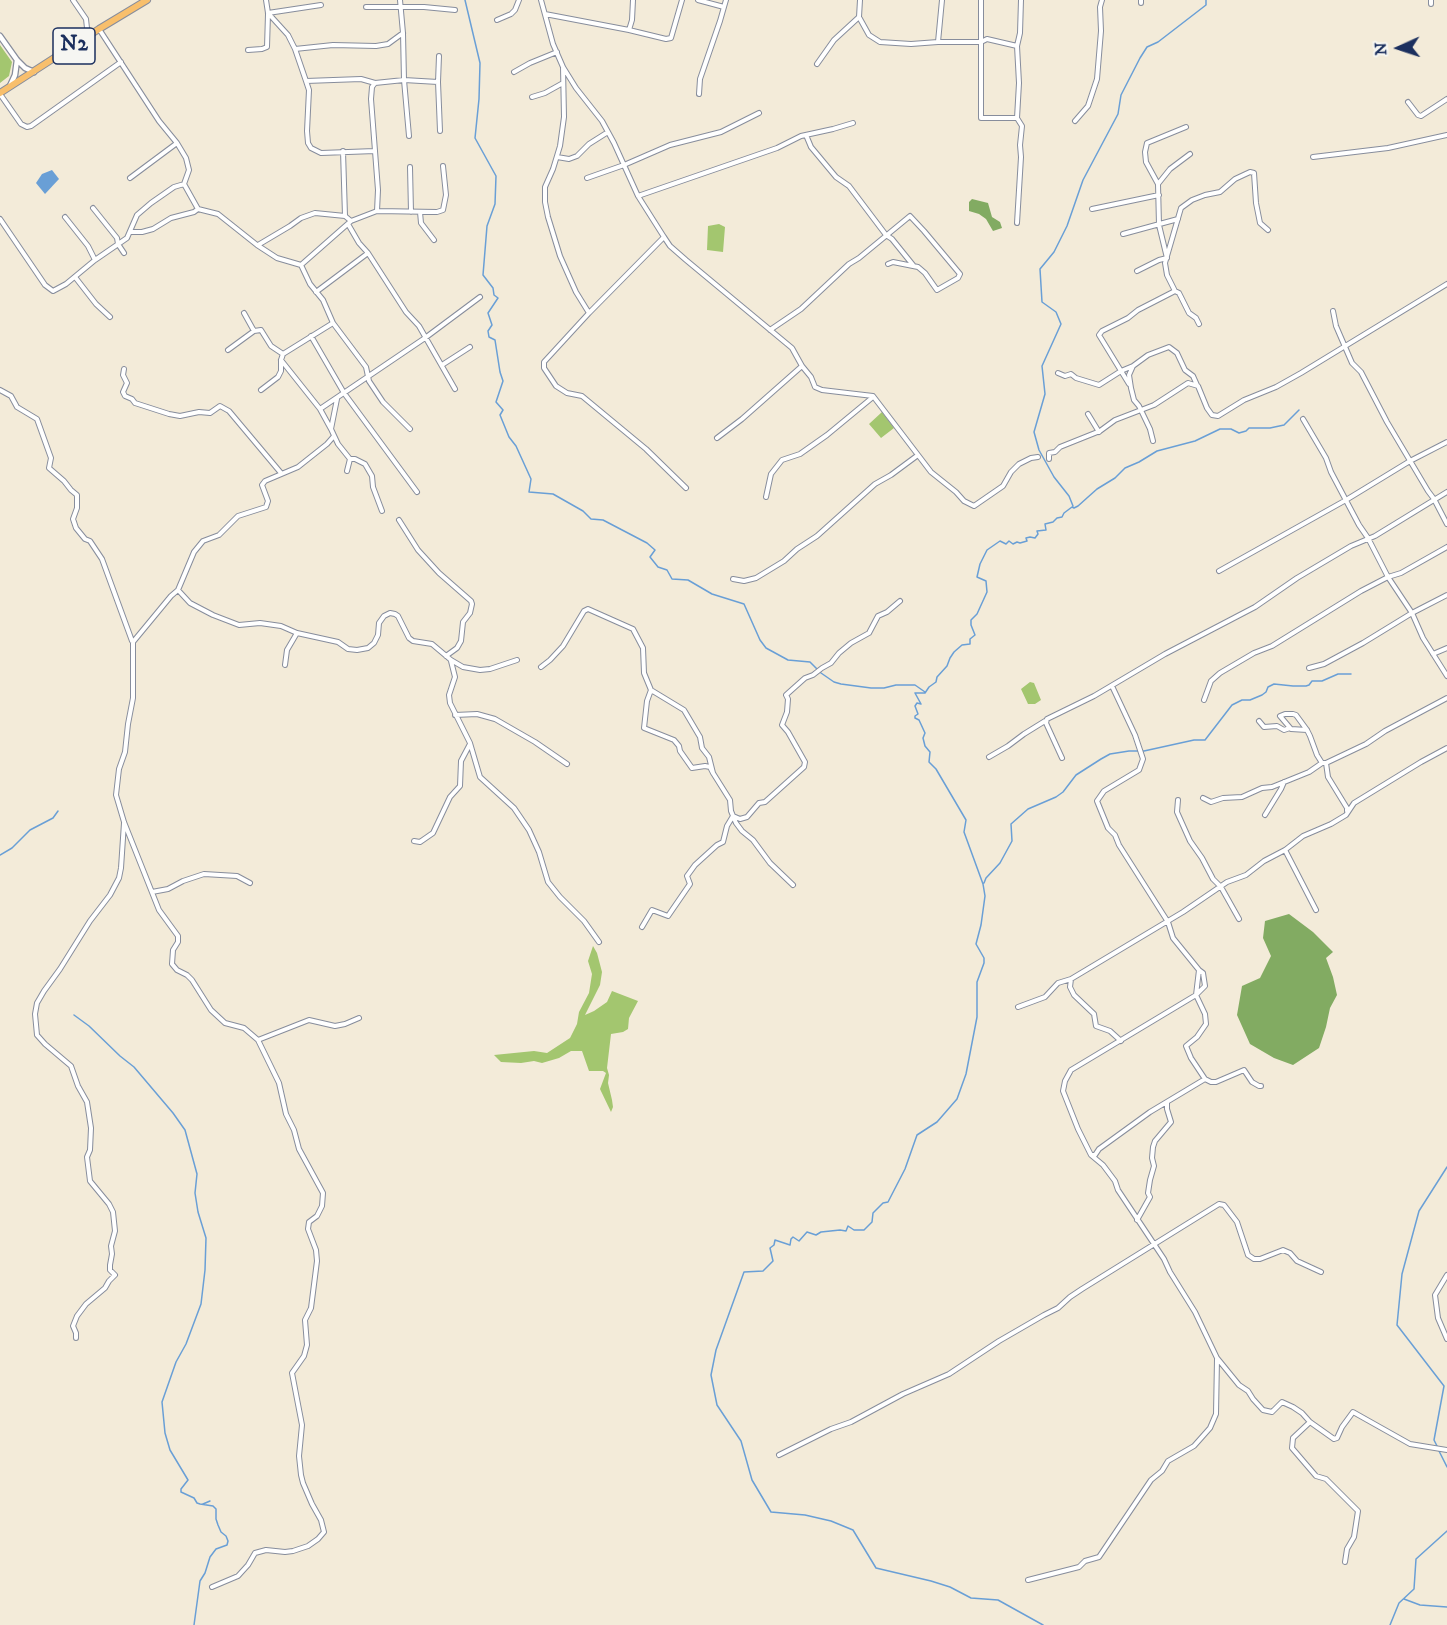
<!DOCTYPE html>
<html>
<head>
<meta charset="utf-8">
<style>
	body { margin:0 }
	#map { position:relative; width:1447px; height:1625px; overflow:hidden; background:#f3ebd9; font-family:"IM FELL DW Pica",serif }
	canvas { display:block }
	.north { position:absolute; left:1369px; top:18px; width:60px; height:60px; -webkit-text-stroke:4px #f6f6f2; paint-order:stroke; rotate:267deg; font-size:16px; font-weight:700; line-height:24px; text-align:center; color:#1b2f5e }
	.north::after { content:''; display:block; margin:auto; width:21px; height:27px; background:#1b2f5e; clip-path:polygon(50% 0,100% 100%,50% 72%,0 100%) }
</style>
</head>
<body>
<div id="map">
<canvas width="1447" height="1625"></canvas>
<div class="north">N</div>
</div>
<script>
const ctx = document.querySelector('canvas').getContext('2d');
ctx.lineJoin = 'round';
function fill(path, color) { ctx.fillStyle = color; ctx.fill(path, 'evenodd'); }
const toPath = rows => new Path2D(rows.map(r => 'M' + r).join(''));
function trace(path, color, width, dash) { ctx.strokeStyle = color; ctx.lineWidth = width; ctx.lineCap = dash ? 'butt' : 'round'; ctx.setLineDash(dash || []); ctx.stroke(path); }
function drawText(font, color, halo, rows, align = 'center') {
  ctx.font = font + ' "IM FELL DW Pica",serif'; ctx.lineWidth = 4.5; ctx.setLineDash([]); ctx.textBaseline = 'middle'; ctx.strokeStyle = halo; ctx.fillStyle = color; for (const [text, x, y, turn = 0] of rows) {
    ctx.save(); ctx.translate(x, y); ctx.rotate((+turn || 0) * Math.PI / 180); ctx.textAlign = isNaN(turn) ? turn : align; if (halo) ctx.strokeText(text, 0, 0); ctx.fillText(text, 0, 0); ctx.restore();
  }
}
fill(toPath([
	[0,45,12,62,9,76,0,83],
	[719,224,725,227,723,252,707,250,708,226],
	[882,412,894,428,881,438,869,424],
	[1030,682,1034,683,1041,700,1035,704,1028,704,1021,689],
	[593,946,597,953,602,972,600,985,585,1015,594,1011,607,1002,612,991,638,1001,629,1018,628,1029,623,1032,611,1034,607,1068,609,1075,608,1083,612,1100,613,1107,611,1112,600,1089,606,1073,603,1071,589,1071,582,1051,571,1051,559,1058,542,1063,534,1061,521,1063,501,1062,494,1055,534,1051,547,1053,570,1038,577,1024,579,1012,589,993,592,974,588,961]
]), '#a3c66f');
fill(toPath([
	[972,199,988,203,992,217,1000,222,1002,228,993,231,986,219,979,214,969,211,969,202],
	[1289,914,1313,932,1333,952,1326,958,1333,977,1337,995,1330,1008,1326,1027,1319,1048,1293,1065,1274,1058,1250,1044,1237,1015,1242,986,1260,978,1271,956,1263,938,1265,921]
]), '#82ab62');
fill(toPath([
	[52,170,59,179,45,194,36,183,42,174]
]), '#699fd6');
trace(toPath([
	[465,0,480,63,479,99,475,138,496,176,495,204,487,226,483,275,493,288,494,295,498,298,488,313,492,325,488,331,489,337,495,340,500,372,503,381,496,402,503,410,500,415,509,437,516,446,531,479,529,492,553,494,583,511,591,519,603,520,647,543,655,550,650,557,658,567,667,570,672,579,688,580,712,594,744,604,760,640,766,648,788,660,810,662,821,673,834,682,841,684,871,688,884,688,896,685,915,685,925,692],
	[1073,506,1069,496,1054,477,1039,450,1034,432,1045,394,1042,366,1061,324,1056,312,1042,302,1040,269,1054,252,1067,226,1083,180,1118,114,1121,95,1140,58,1147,47,1158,42,1171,32,1206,5,1206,0],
	[0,855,12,848,30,830,53,818,58,811],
	[984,883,986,878,1000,863,1012,841,1011,824,1028,809,1056,797,1063,792,1076,775,1101,759,1110,754,1129,751,1144,751,1194,740,1205,740,1232,705,1242,700,1250,700,1262,695,1266,692,1268,687,1274,684,1293,686,1306,686,1309,685,1312,681,1322,681,1338,674,1351,674],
	[74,1015,89,1026,120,1056,134,1067,173,1113,185,1130,197,1174,195,1193,198,1212,206,1238,205,1270,201,1304,186,1344,176,1362,162,1402,165,1433,170,1450,188,1480,181,1489,181,1492,194,1498,197,1503,200,1504,213,1506,216,1509,216,1519,218,1525,221,1532,226,1536,228,1541,227,1545,216,1549,210,1557,205,1573,200,1581,194,1625],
	[1437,1446,1434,1440,1444,1386,1397,1325,1402,1274,1419,1211,1447,1167],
	[1439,1451,1447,1467],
	[203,1504,210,1501],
	[1404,1599,1420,1605,1447,1607],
	[1043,1625,998,1600,971,1598,950,1587,931,1581,876,1568,853,1530,831,1521,805,1515,771,1512,752,1480,741,1441,717,1405,711,1375,716,1350,744,1272,763,1271,773,1261,770,1248,774,1245,775,1240,790,1245,791,1239,793,1237,799,1241,807,1232,816,1235,821,1232,840,1230,846,1231,848,1226,854,1230,864,1230,872,1222,873,1213,883,1203,888,1202,905,1169,917,1135,937,1122,957,1099,966,1074,977,1017,977,982,984,963,984,958,976,944,981,925,985,896,983,884,964,832,966,820,936,769,929,762,930,752,925,746,923,738,925,733,919,720,915,718,915,716,918,714,915,706,917,703,921,704,915,693,925,693,929,687,936,682,937,677,947,666,950,658,954,652,962,645,970,644,970,639,975,635,971,625,971,620,977,614,987,592,986,581,977,577,980,564,987,550,1000,541,1006,544,1009,541,1013,544,1017,542,1020,543,1027,541,1026,538,1030,537,1035,538,1038,534,1037,531,1046,530,1045,524,1053,522,1057,518,1062,517,1064,513,1072,507,1074,508,1078,506,1097,489,1115,478,1125,468,1139,462,1157,451,1195,441,1220,429,1231,429,1239,433,1246,431,1249,428,1270,428,1284,425,1299,410],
	[1390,1625,1399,1603,1414,1589,1416,1559,1447,1531]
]), '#699fd6', 1.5);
const minor = toPath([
	[73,0,86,19,88,37],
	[266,0,268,13,321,5],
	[541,0,553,44,563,67,576,88,602,121,614,143,638,196,664,237,670,246,686,260,792,348,802,366,811,377,815,387,822,390,873,396,931,472,956,492,964,501,974,506,1003,486,1011,472,1019,464,1031,458,1038,457],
	[698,0,724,7],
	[860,0,859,17,869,35,880,42,911,44,938,42,981,42,987,39,1017,46],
	[981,0,981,118,1017,118,1019,83,1017,46,1020,33,1021,0],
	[1141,0,1141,3],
	[1431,4,1431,0],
	[366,7,424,7,455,10],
	[268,13,288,35,295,49,306,81,309,90,307,131,308,143,311,148,321,153,375,151],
	[545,14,629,30,632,20,633,0],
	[497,20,511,14,515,10,519,0],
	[99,29,159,121,177,143,186,158,189,170,184,184,198,209,218,214,257,245,277,258,301,265,351,221,377,211,378,190,371,99,372,87,375,83,404,80,403,33,400,0],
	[629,30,666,39,671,38,682,0],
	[938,42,942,0],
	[295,49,333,45,376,46,388,44,403,33],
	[248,50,262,49,267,47,268,14],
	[817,64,834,40,859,17],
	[563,67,564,117,560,146,553,169,545,187,545,202,548,217,560,256,576,292,589,313],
	[514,72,530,63,557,52],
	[306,81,361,79,375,83],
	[438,82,439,56],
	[0,94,21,124,27,127,31,126,121,62],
	[699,94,700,79,720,21,726,0],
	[532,97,545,93,563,83],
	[1408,102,1418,115,1421,116,1447,99],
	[1075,121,1088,106,1097,79,1101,31,1100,7,1102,0],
	[806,135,811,147,836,177,849,186,886,235,892,239,913,265],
	[409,136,404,80,438,82,440,131],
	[343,151,345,216],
	[557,157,569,159,577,156,589,144,608,132],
	[1313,157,1388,148,1447,135],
	[410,167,411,212],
	[130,178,177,143],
	[587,178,624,165,670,145,721,132,759,113],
	[1158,184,1146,162,1145,152,1147,143,1186,127],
	[638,196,777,148,801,136,833,129,853,123],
	[93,208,117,238,118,244,124,253],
	[1092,209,1159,195],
	[377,211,437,212,443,210,446,195,443,166],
	[420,212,421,223,434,240],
	[65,217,88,246,95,260],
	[0,219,45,285,53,291,66,284,95,260,127,238,137,215,151,203,174,187,184,184],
	[1017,223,1021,157,1020,145,1022,126,1017,118],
	[348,224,359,243,368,253,406,312,419,326,455,389],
	[130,232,142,232,153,229,171,218,194,212,198,209],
	[1123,234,1178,219],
	[664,237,589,313,544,362,544,368,556,386,567,393,582,396,646,449,686,488],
	[258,245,290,226,301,218,315,213,345,216,351,221],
	[301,265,310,284,323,300,333,323,366,367,369,381,383,402,410,429],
	[1137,271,1159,260,1167,258,1159,225,1158,184,1170,169,1190,154],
	[75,277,96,304,110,317],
	[316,292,368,253],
	[1333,311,1336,326,1352,363,1361,372,1387,422,1428,491,1434,499,1447,524],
	[244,313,254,331,261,330,271,346,283,354],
	[1199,324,1196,318,1189,313,1179,293,1175,291,1167,275,1165,263,1181,208,1192,200,1205,195,1220,192,1235,179,1250,172,1254,173,1256,203,1260,223,1268,230],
	[770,330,801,309,849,264,859,258,910,216,924,231,960,274,958,278,937,290,925,273,918,267,893,262,888,264],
	[311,336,344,393,417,492],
	[228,350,254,331],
	[281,360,320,409,331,429,338,444,350,459,347,471],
	[442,365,470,347],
	[124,369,123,375,127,383,123,392,125,396,132,399,135,403,169,414,180,416,199,412,210,413,220,406,229,411,281,473],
	[1058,373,1065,376,1071,374,1076,378,1099,385,1121,371,1133,366],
	[1129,384,1099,335,1102,331,1128,318,1138,310,1175,291],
	[0,390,11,396,17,407,37,419,51,458,49,468,64,481,71,490,77,495,77,508,73,519,76,528,85,539,90,541,102,559,132,641],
	[261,390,278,377,281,371,281,360,283,354,333,323],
	[320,409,425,338,480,297],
	[1088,414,1099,432],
	[1303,419,1326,458,1331,472,1359,525,1368,538,1388,577,1412,613,1423,638,1447,676],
	[331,429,337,399],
	[334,436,327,444,298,467,265,481,262,485,268,501,266,507,238,516,219,535,203,541,194,552,178,590,171,596,133,642,133,698,128,724,125,752,119,769,116,795,124,822,159,910,178,936,178,942,173,950,172,964,177,970,187,975,192,980,211,1010,225,1023,244,1028,258,1040,309,1020,335,1026,345,1024,359,1018],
	[717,438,742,419,802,366],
	[1153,441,1150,429,1139,406,1134,400,1131,388,1129,375,1133,366,1148,355,1169,347,1177,353,1185,370,1193,376,1197,385],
	[350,459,355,459,365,464,372,476,373,487,382,511],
	[1049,459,1049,453,1055,452,1060,447,1100,431,1115,420,1154,405,1188,383,1198,386,1207,408,1212,415,1218,416,1244,400,1276,387,1301,373,1447,284],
	[766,497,771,474,782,460,800,454,827,435,873,397],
	[399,520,418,550,439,573,471,601,472,604,470,613,463,622,461,641,457,648,446,656],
	[1219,571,1346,500,1410,461,1447,442],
	[733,579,744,581,756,578,784,561,797,549,817,536,875,484,891,475,918,455],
	[178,590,190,603,213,615,239,625,260,623,281,626,297,633,338,642,348,649,357,650,368,648,374,643,378,635,379,623,384,616,390,613,395,614,398,616,409,638,413,641,432,644,451,660,463,667,480,670,490,669,517,660],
	[1433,654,1447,648],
	[451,661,455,677,449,695,450,703,470,743,480,777,514,808,529,830,539,852,548,882,560,897,584,921,599,942],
	[285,665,287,650,297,633],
	[541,667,550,660,563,646,584,611,588,609,633,629,643,648,644,673,651,690,647,701,644,728,674,740,679,746,680,751,692,768,705,766,710,767,713,773],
	[1309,668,1324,664,1363,643,1412,613,1447,595],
	[1112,686,1135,735,1143,759,1139,770,1104,791,1097,801,1108,828,1115,835,1119,845,1168,922,1173,938,1199,970,1196,995,1071,1070,1065,1081,1063,1091,1078,1129,1091,1155,1103,1165,1115,1181,1118,1190,1164,1259,1170,1272,1195,1312,1217,1358,1239,1385,1248,1391,1253,1399,1263,1410,1272,1412,1282,1402,1293,1407,1302,1413,1310,1422,1293,1438,1292,1448,1316,1476,1326,1479,1358,1511,1354,1537,1347,1549,1345,1562],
	[651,690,684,710,700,737,702,748,709,757,713,773,730,800,731,811,736,823,742,831,753,840,770,863,793,885],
	[1204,700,1211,681,1220,673,1254,653,1272,646,1361,591,1388,577,1401,573,1447,547],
	[455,715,477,714,495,719,535,742,567,764],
	[1259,721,1264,727,1277,726,1284,730,1290,728],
	[1307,730,1291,729,1280,716,1285,714,1293,714,1296,715,1307,730,1310,736,1317,755,1322,763],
	[989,757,1008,746,1024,734,1045,721],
	[1062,758,1046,723,1047,719,1094,696,1165,654,1255,607,1297,578,1351,546,1375,536,1447,492],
	[1326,763,1328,777,1347,808,1347,811],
	[1203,798,1211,802,1223,798,1242,797,1262,788,1272,787,1309,772,1322,763,1326,763,1366,744,1385,731,1447,698],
	[1178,800,1177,812,1190,841,1202,858,1213,879,1221,887,1239,919],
	[1265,815,1281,789,1284,782],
	[414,841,420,842,433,833,450,797,460,786,461,761,470,744],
	[1285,850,1316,910],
	[152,892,168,889,183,881,204,874,237,876,250,883],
	[642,927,652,910,668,916,690,884,687,876,695,865,717,845,723,842,727,826,733,816,740,819,747,817,759,803,765,802,804,767,805,762,788,732,782,725,787,712,788,699,786,695,805,678,813,675,822,668,831,663,839,653,851,643,869,633,878,616,887,612,900,601],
	[1199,970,1203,973,1205,986,1196,995,1205,1014,1206,1024,1197,1037,1186,1046,1191,1058,1205,1079],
	[1071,979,1070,987,1074,995,1094,1014,1096,1026,1110,1031,1121,1041],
	[1018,1007,1045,997,1058,983,1071,979,1183,912,1227,882,1246,875,1264,861,1285,850,1303,836,1331,824,1346,815,1354,803,1421,762,1447,748],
	[1092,1155,1095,1155,1099,1149,1150,1112,1205,1079,1211,1082,1216,1082,1244,1070,1252,1082,1259,1086,1261,1086],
	[1137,1220,1150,1197,1148,1193,1150,1180,1154,1166,1152,1158,1153,1147,1155,1141,1171,1122,1167,1109,1167,1102],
	[1447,1275,1435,1295,1438,1318,1447,1339],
	[76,1338,76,1333,73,1326,77,1316,86,1304,105,1288,109,1281,115,1275,110,1270,110,1265,112,1254,111,1246,115,1231,113,1212,109,1204,90,1181,87,1157,90,1150,91,1128,87,1102,78,1086,71,1066,45,1044,37,1035,35,1014,37,1003,44,991,60,969,90,921,110,895,119,878,121,868,124,823],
	[1310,1422,1334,1439,1337,1438,1342,1427,1353,1412,1410,1444,1447,1450],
	[779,1455,831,1429,851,1422,903,1394,949,1374,999,1341,1044,1315,1058,1308,1070,1297,1082,1289,1219,1204,1224,1205,1237,1222,1248,1255,1254,1259,1260,1259,1283,1250,1290,1253,1297,1261,1321,1272],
	[1028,1580,1079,1567,1085,1561,1099,1557,1151,1480,1162,1471,1168,1461,1194,1446,1210,1428,1216,1414,1217,1359],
	[212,1587,238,1576,248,1565,255,1553,266,1550,285,1552,293,1551,308,1546,318,1539,324,1532,321,1520,312,1504,303,1483,301,1475,299,1456,302,1425,292,1373,304,1356,307,1345,305,1320,311,1308,317,1261,316,1250,308,1229,309,1222,317,1216,322,1206,323,1193,299,1149,294,1130,286,1114,279,1083,258,1040]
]);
const tertiary = toPath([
	[0,36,17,60,25,68,34,72],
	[10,86,15,75,17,60]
]);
const trunk = toPath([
	[0,93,99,29,147,0]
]);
trace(minor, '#878d9c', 6);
trace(tertiary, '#878d9c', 7);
trace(trunk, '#878d9c', 8);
trace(minor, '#fff', 4);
trace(tertiary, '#fff', 4.5);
trace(trunk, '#f8bf6c', 6);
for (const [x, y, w] of [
	[74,46,42]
]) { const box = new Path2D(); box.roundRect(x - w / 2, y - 18, w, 36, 4.5); ctx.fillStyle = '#f6f6f2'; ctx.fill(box); trace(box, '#1b2f5e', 1.5); }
drawText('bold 21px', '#1b2f5e', null, [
	["N2",74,46]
]);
</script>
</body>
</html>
